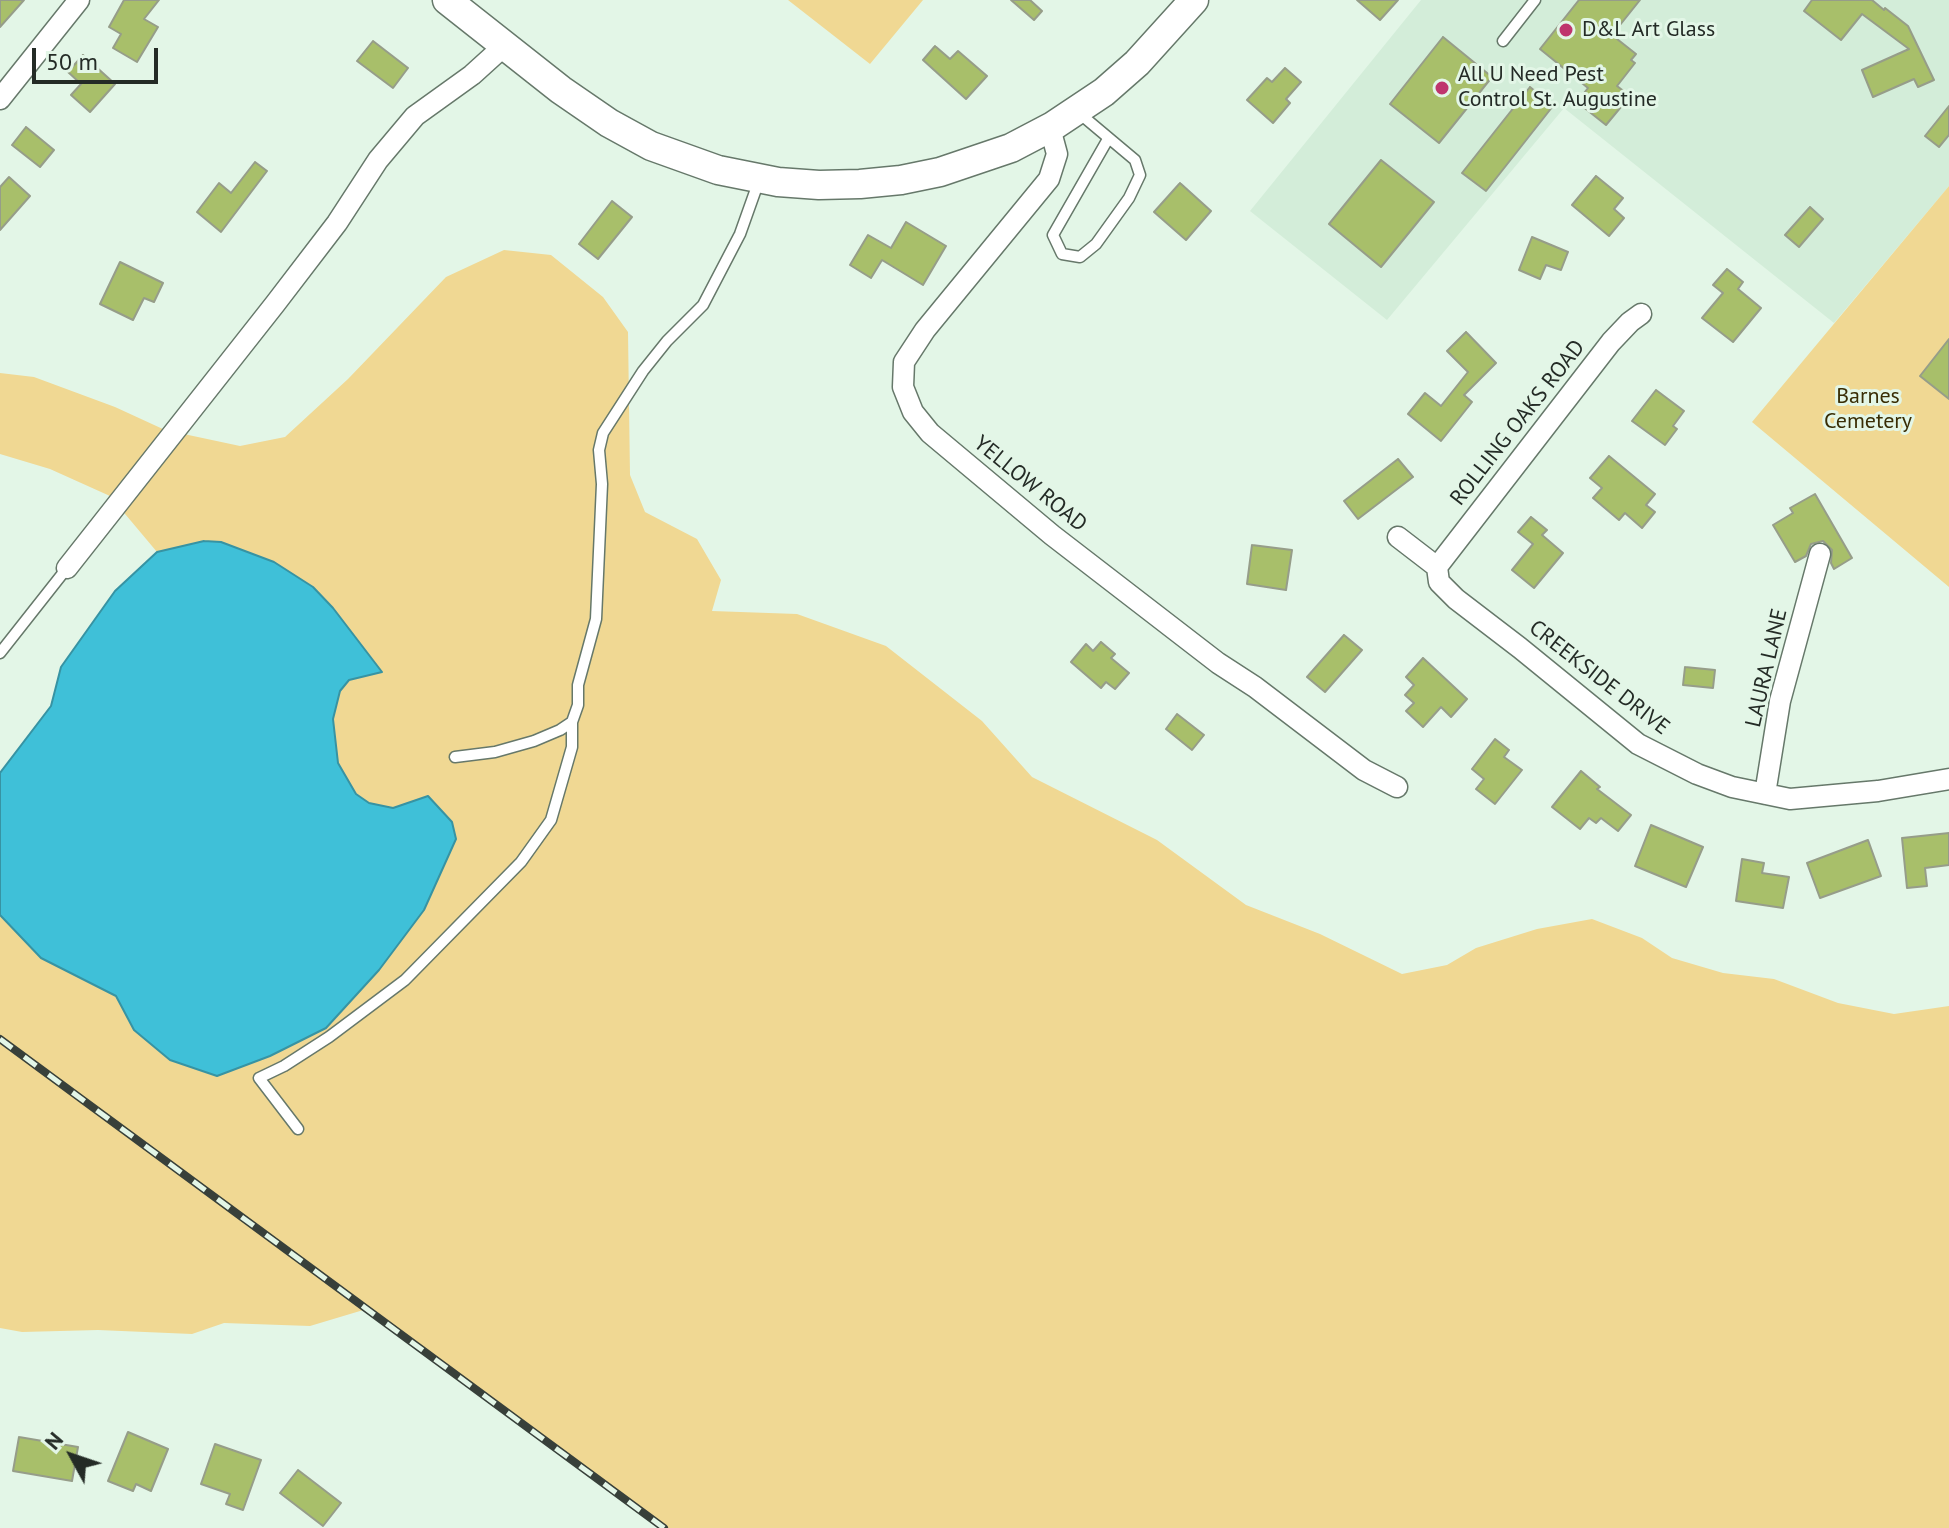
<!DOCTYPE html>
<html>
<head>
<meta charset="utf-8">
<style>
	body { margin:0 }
	#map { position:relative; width:1949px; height:1528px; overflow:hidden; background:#e3f6e7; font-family:"PT Sans",sans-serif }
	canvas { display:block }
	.north { position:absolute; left:32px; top:1416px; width:80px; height:80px; -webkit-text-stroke:6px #e3f6e7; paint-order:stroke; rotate:310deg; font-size:22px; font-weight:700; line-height:32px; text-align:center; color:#242b26 }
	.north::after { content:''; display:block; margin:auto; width:28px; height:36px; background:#242b26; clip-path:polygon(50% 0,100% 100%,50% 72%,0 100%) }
	.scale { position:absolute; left:32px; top:48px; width:126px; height:36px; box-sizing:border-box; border:4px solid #242b26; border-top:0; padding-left:10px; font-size:24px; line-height:28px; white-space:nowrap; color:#242b26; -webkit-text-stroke:6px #e3f6e7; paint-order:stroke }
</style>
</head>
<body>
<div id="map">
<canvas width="1949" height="1528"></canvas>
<div class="north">N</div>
<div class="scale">50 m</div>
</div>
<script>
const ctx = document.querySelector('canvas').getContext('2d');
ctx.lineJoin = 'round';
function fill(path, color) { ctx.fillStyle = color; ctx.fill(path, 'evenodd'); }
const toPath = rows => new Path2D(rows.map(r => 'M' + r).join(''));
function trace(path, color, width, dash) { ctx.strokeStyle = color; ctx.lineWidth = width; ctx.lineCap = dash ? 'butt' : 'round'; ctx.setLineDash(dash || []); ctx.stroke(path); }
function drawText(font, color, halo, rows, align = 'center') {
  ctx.font = font + ' "PT Sans",sans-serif'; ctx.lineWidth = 6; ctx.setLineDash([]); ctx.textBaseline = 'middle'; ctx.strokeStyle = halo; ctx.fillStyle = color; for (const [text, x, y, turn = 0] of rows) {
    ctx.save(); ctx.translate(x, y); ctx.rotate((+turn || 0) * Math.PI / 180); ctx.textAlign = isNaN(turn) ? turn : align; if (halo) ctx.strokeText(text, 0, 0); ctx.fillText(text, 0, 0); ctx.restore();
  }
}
fill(toPath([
	[1421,0,1949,0,1949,186,1834,323,1564,108,1387,320,1250,211]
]), '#d3edd9');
fill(toPath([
	[788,0,923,0,870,64],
	[1949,186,1949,587,1752,422],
	[504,250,551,255,603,297,628,332,630,475,645,512,697,539,721,580,712,611,797,614,886,646,982,721,1032,777,1157,840,1246,905,1320,934,1402,974,1447,965,1476,948,1537,929,1592,919,1642,938,1672,958,1723,973,1774,979,1838,1003,1894,1014,1949,1006,1949,1528,667,1528,370,1308,310,1326,224,1323,192,1334,98,1330,22,1332,0,1328,0,915,41,958,116,996,134,1030,217,1076,270,1056,326,1028,379,970,424,910,456,839,393,808,368,803,356,794,337,763,333,719,340,691,349,680,381,672,274,562,204,541,157,552,110,496,50,469,0,454,0,373,34,377,115,407,165,430,240,446,285,437,348,379,446,277]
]), '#f0d893');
const water = toPath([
	[204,541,221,542,274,562,313,587,333,608,382,672,349,680,340,691,333,719,338,763,356,794,369,803,393,808,428,796,452,822,456,839,424,910,379,970,326,1028,270,1056,217,1076,170,1060,134,1030,116,996,41,958,0,915,0,773,51,706,61,667,115,591,157,552,204,541]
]);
fill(water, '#3fc0d8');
trace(water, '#3793a3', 2);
const building = toPath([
	[0,0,24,0,0,27,0,0],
	[124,0,159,0,144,19,158,27,137,62,113,48,121,34,109,27,124,0],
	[1011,0,1030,0,1042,11,1034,20,1011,0],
	[1357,0,1398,0,1380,20,1357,0],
	[1579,0,1640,0,1612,35,1636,54,1631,60,1635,63,1617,86,1630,96,1606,125,1577,102,1588,88,1540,49,1579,0],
	[1812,0,1872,0,1884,10,1885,8,1908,26,1934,80,1918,87,1914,79,1873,97,1862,70,1909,49,1862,14,1841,40,1804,11,1812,0],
	[1443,37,1492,77,1439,143,1390,104,1443,37],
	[373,41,408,68,393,88,357,61,373,41],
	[935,46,950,59,958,51,987,76,966,99,923,60,935,46],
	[83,55,115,84,90,112,71,95,81,84,68,72,83,55],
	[1285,68,1301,82,1286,99,1290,103,1273,123,1247,100,1267,78,1272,82,1285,68],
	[1530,87,1553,106,1486,191,1462,173,1530,87],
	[1949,106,1949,135,1939,147,1925,136,1949,106],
	[26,127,54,150,40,167,12,145,26,127],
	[1381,160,1434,202,1381,267,1329,224,1381,160],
	[255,162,267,171,221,232,197,212,219,183,231,193,255,162],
	[1596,176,1623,198,1614,209,1624,218,1609,236,1572,205,1596,176],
	[9,177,30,196,0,230,0,187,9,177],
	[1180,183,1211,211,1186,240,1154,212,1180,183],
	[612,201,632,217,598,259,579,244,612,201],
	[1810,207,1823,219,1799,247,1785,235,1810,207],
	[906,222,946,246,923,285,882,260,871,278,850,265,868,235,891,248,906,222],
	[1532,237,1568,252,1561,270,1546,265,1540,279,1519,270,1532,237],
	[120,262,163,283,154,302,144,298,133,320,100,304,120,262],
	[1727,269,1743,282,1738,289,1761,308,1733,342,1702,318,1723,293,1713,285,1727,269],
	[1466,332,1496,363,1464,395,1472,402,1441,441,1408,414,1425,393,1441,406,1468,372,1447,351,1466,332],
	[1949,339,1949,399,1920,376,1949,339],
	[1656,390,1684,411,1673,426,1677,429,1665,445,1632,421,1656,390],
	[1609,456,1655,494,1646,505,1655,512,1642,528,1625,513,1619,520,1593,498,1602,488,1590,478,1609,456],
	[1398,459,1413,477,1358,519,1344,501,1398,459],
	[1815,494,1852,558,1834,569,1831,563,1832,550,1823,541,1811,544,1806,556,1795,562,1773,525,1793,513,1790,508,1815,494],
	[1531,517,1547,530,1542,535,1563,553,1534,588,1512,570,1533,544,1518,532,1531,517],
	[1252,545,1292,550,1286,590,1247,584,1252,545],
	[1344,635,1362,650,1325,692,1307,677,1344,635],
	[1101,642,1115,654,1111,658,1129,673,1115,689,1106,682,1101,688,1071,662,1086,644,1093,651,1101,642],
	[1423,658,1467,699,1451,717,1441,707,1423,727,1406,711,1414,703,1405,695,1414,685,1406,677,1423,658],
	[1685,667,1715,670,1713,688,1683,685,1685,667],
	[1177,714,1204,735,1192,750,1166,729,1177,714],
	[1495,739,1509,750,1504,757,1522,770,1495,804,1476,789,1484,779,1472,769,1495,739],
	[1581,771,1600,787,1597,789,1631,815,1618,831,1601,818,1596,823,1589,818,1580,829,1552,807,1581,771],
	[1651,825,1703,847,1686,887,1635,866,1651,825],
	[1949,833,1949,865,1925,868,1927,886,1907,888,1902,838,1949,833],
	[1868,840,1881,876,1820,898,1807,863,1868,840],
	[1742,859,1764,863,1762,873,1789,877,1783,908,1736,901,1742,859],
	[128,1432,168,1449,151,1491,136,1484,133,1491,108,1481,128,1432],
	[19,1437,78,1447,72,1481,13,1471,19,1437],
	[215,1444,261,1460,243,1510,226,1504,230,1494,201,1484,215,1444],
	[298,1470,341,1503,323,1526,280,1493,298,1470]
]);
fill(building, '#a8bf6a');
trace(building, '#969d89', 2);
const lane = toPath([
	[1503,41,1535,0],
	[1079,113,1135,160,1140,175,1129,198,1096,244,1080,257,1062,254,1053,235,1108,139],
	[0,653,67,568],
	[455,757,495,752,534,741,560,730,572,722],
	[298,1129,259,1078,284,1066,329,1037,405,980,521,862,551,820,572,747,572,722,578,705,578,685,596,619,602,484,599,450,603,433,643,371,667,341,703,305,740,234,756,189,757,180]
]);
const street = toPath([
	[0,99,79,0],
	[1050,128,1057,154,1049,179,925,330,904,362,903,387,913,412,930,433,1052,535,1218,663,1255,687,1364,770,1397,787],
	[1398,537,1437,567,1439,582,1456,599,1520,648,1638,744,1697,774,1732,787,1790,799,1878,791,1949,779],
	[1437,567,1611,342,1630,322,1641,314],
	[67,568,275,304,337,223,378,160,415,116,472,75,504,46],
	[1765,794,1780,701,1820,554]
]);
const secondary = toPath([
	[447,0,561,90,609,123,651,146,718,170,778,182,819,185,860,184,901,180,940,172,1011,148,1053,126,1104,92,1137,63,1194,0]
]);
trace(lane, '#66786a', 13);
trace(street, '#66786a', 23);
trace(secondary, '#66786a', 31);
trace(lane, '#fff', 10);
trace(street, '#fff', 20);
trace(secondary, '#fff', 28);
const rail = toPath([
	[0,1039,664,1528]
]);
trace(rail, '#38403a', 8);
trace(rail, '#e3f6e7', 5, [15]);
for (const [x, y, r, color] of [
	[1566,30,8,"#bf356d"],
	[1442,88,8,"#bf356d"]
]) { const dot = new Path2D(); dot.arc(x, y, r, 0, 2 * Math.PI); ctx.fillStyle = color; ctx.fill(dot); trace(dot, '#e3f6e7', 3); }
drawText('22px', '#242b26', '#e3f6e7', [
	["D&L Art Glass",1582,30],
	["All U Need Pest",1458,75],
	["Control St. Augustine",1458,100]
], 'left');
drawText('22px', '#392d04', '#e3f6e7', [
	["Barnes",1868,397],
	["Cemetery",1868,422]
]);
drawText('22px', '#242b26', '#e3f6e7', [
	["ROLLING OAKS ROAD",1518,423,-52],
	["YELLOW ROAD",1030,484,39],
	["LAURA LANE",1767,668,-77],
	["CREEKSIDE DRIVE",1599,678,38]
]);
</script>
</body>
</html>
